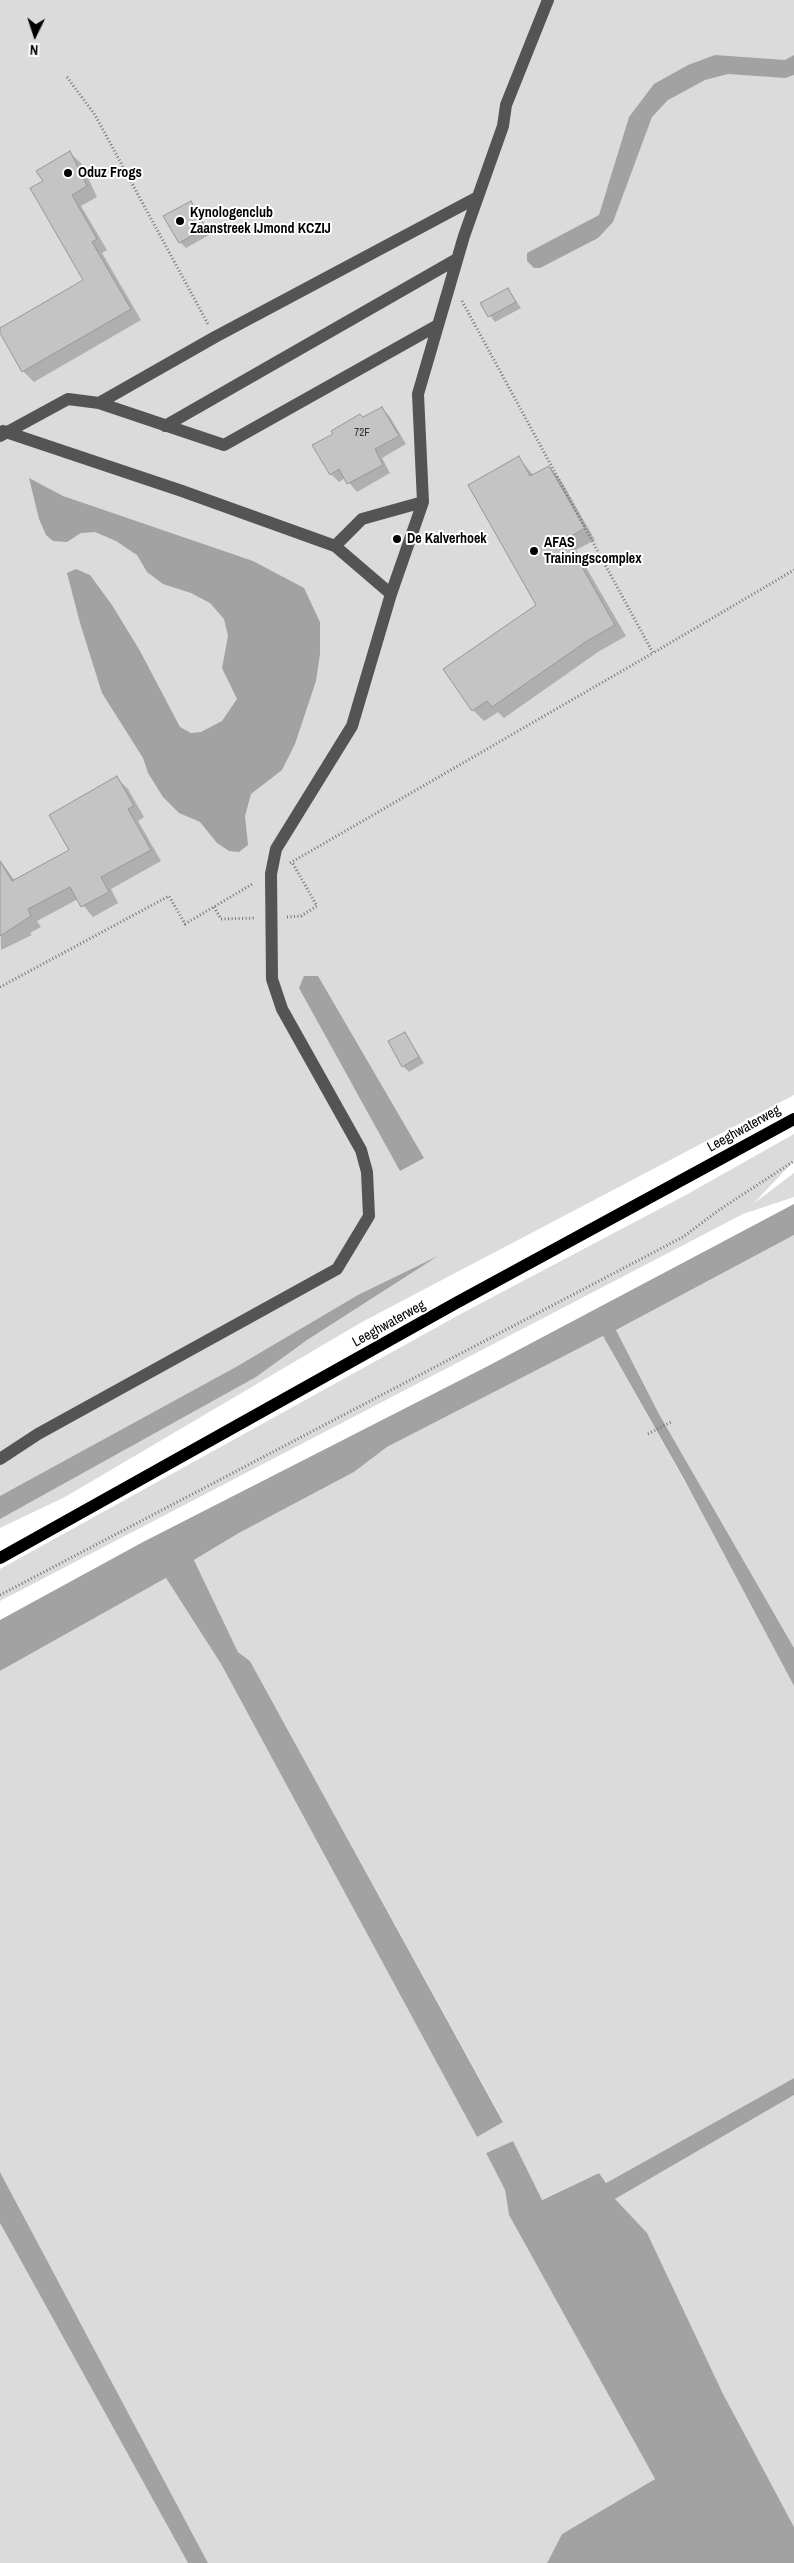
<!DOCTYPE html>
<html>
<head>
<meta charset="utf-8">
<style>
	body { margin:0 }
	#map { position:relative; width:794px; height:2563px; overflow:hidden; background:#fff; font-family:"Archivo Narrow",sans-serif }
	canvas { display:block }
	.north { position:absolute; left:10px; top:10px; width:50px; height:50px; -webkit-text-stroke:4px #fff; paint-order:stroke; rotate:184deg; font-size:14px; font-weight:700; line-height:20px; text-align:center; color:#000 }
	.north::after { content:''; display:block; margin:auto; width:18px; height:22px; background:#000; clip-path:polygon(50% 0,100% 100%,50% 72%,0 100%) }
</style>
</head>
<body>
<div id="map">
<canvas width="794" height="2563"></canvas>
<div class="north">N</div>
</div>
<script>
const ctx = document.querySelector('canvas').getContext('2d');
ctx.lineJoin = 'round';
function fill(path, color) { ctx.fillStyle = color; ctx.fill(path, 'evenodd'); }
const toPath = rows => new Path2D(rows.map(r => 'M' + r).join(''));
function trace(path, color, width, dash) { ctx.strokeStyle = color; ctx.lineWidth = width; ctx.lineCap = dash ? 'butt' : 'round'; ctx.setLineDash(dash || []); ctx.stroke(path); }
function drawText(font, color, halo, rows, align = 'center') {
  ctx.font = font + ' "Archivo Narrow",sans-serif'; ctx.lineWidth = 4; ctx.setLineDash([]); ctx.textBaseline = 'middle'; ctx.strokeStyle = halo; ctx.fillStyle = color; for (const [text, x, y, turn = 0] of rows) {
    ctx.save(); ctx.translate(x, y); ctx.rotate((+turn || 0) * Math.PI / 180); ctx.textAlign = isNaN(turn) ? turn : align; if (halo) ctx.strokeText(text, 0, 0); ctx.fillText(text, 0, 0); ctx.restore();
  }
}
fill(toPath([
	[0,0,794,0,794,1095,362,1322,65,1497,0,1528],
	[794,1134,794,1161,753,1204,794,1173,794,1197,743,1214,0,1601,0,1569,468,1310,684,1196],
	[794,1235,794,1648,659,1414,616,1330],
	[603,1336,694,1498,794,1686,794,2078,606,2183,599,2173,541,2200,513,2141,486,2153,505,2190,509,2215,655,2479,562,2534,547,2563,208,2563,0,2172,0,1671,166,1578,221,1664,477,2137,503,2121,250,1661,238,1652,194,1560,239,1533,354,1472,387,1447],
	[794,2095,794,2527,615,2199],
	[0,2223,188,2563,0,2563]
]), '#dbdbdb');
fill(toPath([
	[715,55,785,60,794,55,794,75,785,78,728,74,705,80,668,100,652,117,613,222,598,238,540,268,534,268,527,261,527,253,599,215,629,117,654,84,688,65],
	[29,478,63,496,253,561,304,588,320,622,320,654,316,681,295,744,282,770,251,794,245,816,248,845,239,852,229,851,217,843,200,822,179,813,163,797,148,773,143,758,102,693,80,623,67,573,76,569,90,575,112,605,140,651,180,727,191,733,201,732,222,721,237,699,222,668,228,636,224,619,210,603,191,593,163,584,147,572,137,555,116,541,95,532,81,533,67,542,53,541,46,535,39,519],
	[304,976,318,976,424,1158,400,1171,299,988],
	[794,1204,794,1235,616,1330,659,1414,794,1648,794,1686,685,1481,603,1336,387,1447,354,1472,239,1533,194,1560,238,1652,250,1661,503,2122,477,2137,221,1664,166,1578,0,1671,0,1620,143,1542,488,1366],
	[438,1256,307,1340,256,1377,0,1519,0,1496,236,1367,358,1295],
	[794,2078,794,2095,615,2199,647,2233,723,2394,794,2527,794,2563,547,2563,562,2534,655,2479,509,2215,505,2190,486,2153,513,2141,542,2200,599,2173,606,2183],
	[0,2172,208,2563,188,2563,0,2223]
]), '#a2a2a2');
fill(toPath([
	[70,153,81,163,97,197,81,206,107,250,102,253,141,320,34,382,23,371,0,329,85,280,44,181],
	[191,202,211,234,186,248,180,242],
	[508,289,521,308,495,322,482,304],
	[382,408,390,417,406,444,382,458,390,473,357,492,345,478,339,482,331,474,363,418],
	[519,458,534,476,549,467,560,479,595,540,576,550,626,636,598,652,504,718,498,712,484,721,473,710,538,605],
	[117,778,128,789,144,817,138,821,161,861,111,889,118,903,93,917,78,899,37,921,41,927,30,933,32,935,1,950,0,860,15,881,70,850],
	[405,1033,424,1063,409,1072,403,1066]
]), '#0003');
const building = toPath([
	[70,151,87,186,72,195,97,239,92,242,131,309,22,372,0,333,0,328,83,280,30,188,43,181,36,171,70,151],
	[191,201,206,228,179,243,163,216,191,201],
	[508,288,516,302,488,317,480,303,508,288],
	[382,407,399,436,375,449,383,465,347,484,339,469,330,475,312,445,333,434,331,431,360,414,363,417,382,407],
	[519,456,530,476,549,466,585,528,566,539,615,625,587,641,492,707,487,701,472,711,443,669,536,605,468,485,519,456],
	[117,776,134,806,128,809,151,850,101,877,109,892,81,907,70,887,28,909,31,916,0,936,0,861,12,881,69,850,49,815,117,776],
	[405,1032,419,1057,402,1067,388,1041,405,1032]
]);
fill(building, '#c4c4c4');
trace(building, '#989898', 1);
trace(toPath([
	[67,77,95,115,208,324],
	[462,301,653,653,794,570],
	[290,863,653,653],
	[214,907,221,919,255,918],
	[287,917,301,916,317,906,292,862],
	[0,987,169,896,185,924,254,883],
	[648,1434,671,1422],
	[0,1595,683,1237,719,1210,794,1161]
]), '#767676', 3, [1, 2.5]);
trace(toPath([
	[99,403,224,445,438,325],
	[165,426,457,259],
	[3,431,182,491,335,546,391,594],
	[0,436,68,399,99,403,215,337,476,198],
	[335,546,362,519,423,502],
	[0,1459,38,1434,337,1269,369,1216,367,1172,361,1150,282,1009,272,979,271,874,276,849,352,726,391,594,423,502,418,394,464,236,503,126,506,105,548,0]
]), '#545454', 12);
trace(toPath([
	[0,1558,456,1303,794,1119]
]), '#000', 12);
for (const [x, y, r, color] of [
	[68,173,5,"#000"],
	[180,221,5,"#000"],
	[397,539,5,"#000"],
	[534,551,5,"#000"]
]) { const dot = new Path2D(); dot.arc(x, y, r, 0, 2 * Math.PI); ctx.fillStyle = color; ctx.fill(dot); trace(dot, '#fff', 2); }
drawText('11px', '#313131', null, [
	["72F",362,433]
]);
drawText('bold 14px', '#000', '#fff', [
	["Oduz Frogs",78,173],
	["Kynologenclub",190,213],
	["Zaanstreek IJmond KCZIJ",190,229],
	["De Kalverhoek",407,539],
	["AFAS",544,543],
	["Trainingscomplex",544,559]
], 'left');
drawText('14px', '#000', '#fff', [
	["Leeghwaterweg",744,1129,-29],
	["Leeghwaterweg",389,1324,-29]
]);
</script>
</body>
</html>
